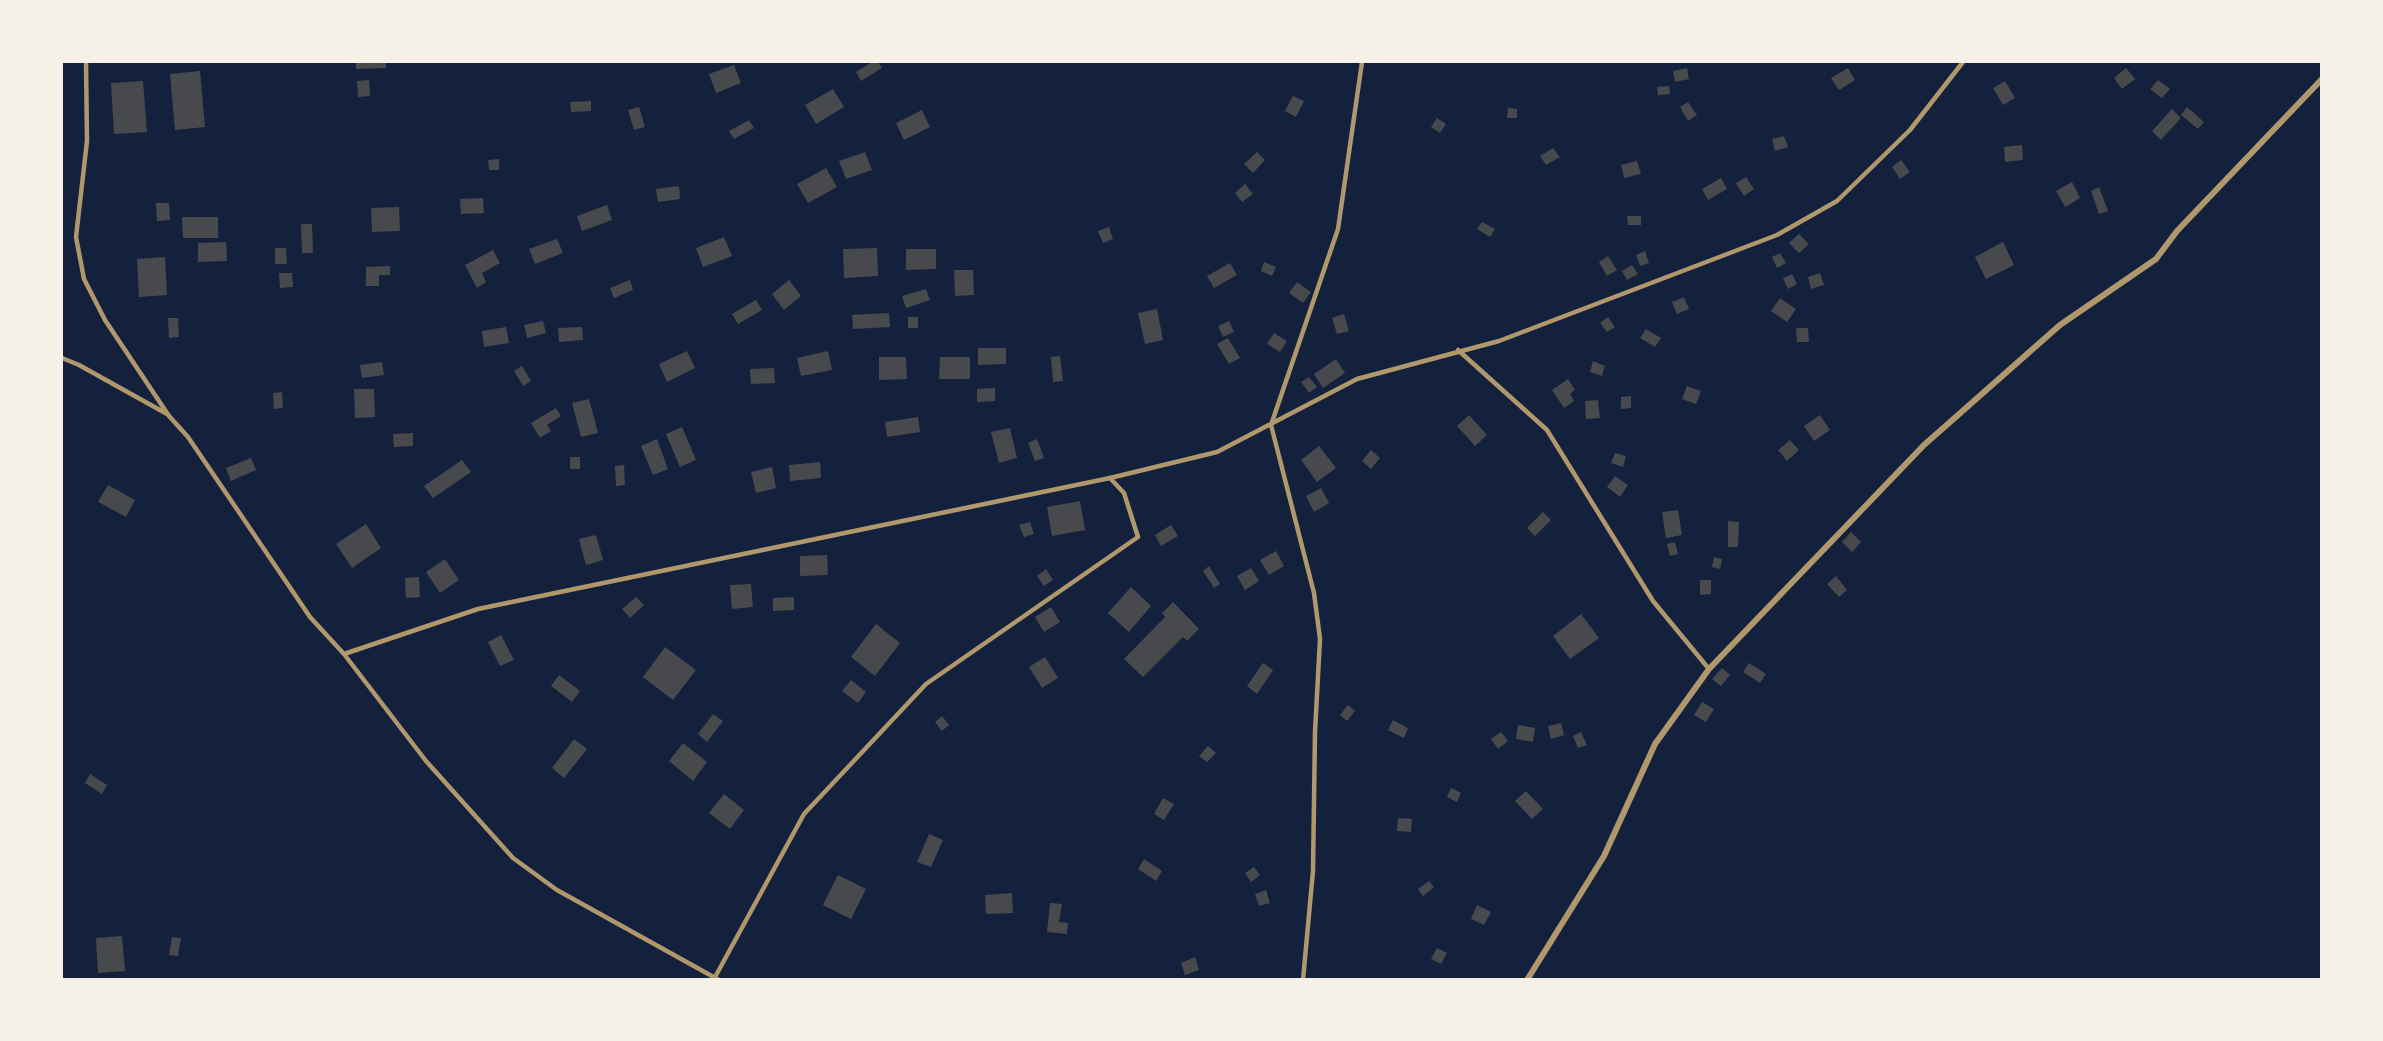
<!DOCTYPE html>
<html>
<head>
<meta charset="utf-8">
<style>
	body { margin:0 }
	#map { position:relative; width:2383px; height:1041px; overflow:hidden; background:#14213d; font-family:"Roboto Serif",serif }
	canvas { display:block }
	.frame { position:absolute; inset:0; border:63px solid #f6f1e7; pointer-events:none }
</style>
</head>
<body>
<div id="map">
<canvas width="2383" height="1041"></canvas>
<div class="frame"></div>
</div>
<script>
const ctx = document.querySelector('canvas').getContext('2d');
ctx.lineJoin = 'round';
function fill(path, color) { ctx.fillStyle = color; ctx.fill(path, 'evenodd'); }
const toPath = rows => new Path2D(rows.map(r => 'M' + r).join(''));
function trace(path, color, width, dash) { ctx.strokeStyle = color; ctx.lineWidth = width; ctx.lineCap = dash ? 'butt' : 'round'; ctx.setLineDash(dash || []); ctx.stroke(path); }
fill(toPath([
	[356,62,386,62,386,68,356,69],
	[872,62,878,62,882,68,861,81,856,72],
	[734,65,741,83,716,93,709,74],
	[1687,68,1689,79,1675,82,1673,71],
	[1848,68,1855,80,1839,90,1831,78],
	[2126,68,2135,79,2122,89,2114,78],
	[200,71,205,127,175,130,170,74],
	[369,80,370,96,358,97,357,81],
	[2158,80,2170,89,2162,98,2150,89],
	[143,81,147,132,114,134,111,83],
	[2005,81,2015,98,2003,105,1993,88],
	[1669,86,1670,94,1658,95,1657,87],
	[833,89,844,107,816,124,805,105],
	[1293,96,1304,101,1296,117,1285,111],
	[591,101,591,111,571,112,570,102],
	[1688,102,1697,115,1688,121,1680,107],
	[639,107,645,127,634,130,628,110],
	[2187,107,2204,122,2198,129,2181,115],
	[1508,108,1517,109,1517,118,1507,118],
	[2172,109,2181,118,2161,140,2152,131],
	[922,110,930,127,904,140,896,123],
	[1437,118,1446,124,1440,133,1431,127],
	[749,120,754,128,734,139,729,131],
	[1784,136,1788,147,1775,151,1772,139],
	[2022,145,2023,160,2005,162,2004,147],
	[1553,148,1560,157,1546,165,1540,156],
	[865,152,872,170,846,179,839,161],
	[1257,152,1265,160,1253,173,1244,164],
	[499,159,499,170,489,170,488,160],
	[1901,160,1910,172,1900,179,1892,167],
	[1637,161,1641,174,1624,178,1621,165],
	[826,168,837,187,808,203,797,184],
	[1746,177,1754,189,1744,196,1736,183],
	[1721,178,1727,189,1708,200,1702,189],
	[2072,182,2080,198,2065,207,2056,191],
	[1245,184,1253,194,1242,202,1235,193],
	[679,186,680,199,658,202,656,189],
	[2099,187,2108,211,2099,214,2091,191],
	[483,198,484,213,461,214,460,199],
	[156,203,169,203,170,220,157,221],
	[607,205,612,220,582,231,577,216],
	[399,207,400,231,372,232,371,208],
	[1627,216,1641,216,1641,225,1628,225],
	[182,217,218,217,218,238,183,238],
	[1482,222,1495,229,1490,237,1477,229],
	[301,224,312,224,313,253,302,253],
	[1109,227,1113,239,1103,243,1098,231],
	[1799,234,1809,244,1799,253,1789,243],
	[724,237,732,256,703,267,696,248],
	[557,239,563,253,535,264,529,249],
	[226,242,227,261,198,262,198,243],
	[2003,242,2014,265,1986,279,1975,257],
	[275,248,286,248,287,264,275,264],
	[877,248,878,276,844,278,843,249],
	[906,249,936,249,936,269,906,270],
	[493,250,500,263,482,273,486,282,477,288,465,265],
	[1645,251,1649,263,1640,266,1636,255],
	[1780,253,1786,263,1777,268,1772,257],
	[1608,256,1617,270,1607,276,1599,262],
	[165,257,167,295,139,297,137,259],
	[1264,262,1276,267,1272,276,1261,271],
	[1230,263,1237,275,1214,288,1207,276],
	[1632,265,1638,274,1627,280,1622,271],
	[390,266,390,275,379,275,379,286,366,286,366,267],
	[954,270,973,270,974,295,955,296],
	[279,273,292,273,293,287,280,288],
	[1820,273,1824,285,1811,289,1808,277],
	[1792,274,1797,284,1788,289,1783,278],
	[630,280,633,290,614,298,610,288],
	[789,280,801,296,784,310,772,294],
	[1297,282,1311,292,1303,303,1289,293],
	[926,289,930,300,906,308,902,296],
	[1684,297,1689,309,1677,314,1672,302],
	[1780,298,1796,309,1787,322,1771,311],
	[756,300,762,310,738,324,732,314],
	[1157,309,1163,340,1145,344,1138,313],
	[889,313,890,327,853,329,852,315],
	[1344,314,1349,331,1337,334,1332,318],
	[908,317,918,317,918,328,908,328],
	[1608,317,1615,327,1607,332,1600,323],
	[168,318,178,318,179,337,169,338],
	[543,321,546,333,527,338,524,325],
	[1229,321,1234,332,1223,337,1218,326],
	[506,327,509,343,484,347,482,331],
	[582,327,583,340,559,342,558,328],
	[1796,328,1808,328,1809,342,1797,342],
	[1646,329,1661,338,1655,347,1640,338],
	[1274,333,1287,341,1280,352,1267,344],
	[1228,338,1240,358,1229,364,1217,344],
	[978,348,1006,348,1006,364,978,365],
	[687,351,695,368,667,382,659,364],
	[828,351,832,370,801,376,797,358],
	[1060,356,1063,381,1053,382,1051,357],
	[879,357,906,357,907,379,879,380],
	[940,357,970,357,970,379,939,379],
	[1336,359,1345,373,1323,388,1314,374],
	[1593,361,1605,366,1602,376,1590,372],
	[382,362,384,375,362,378,360,365],
	[522,366,531,381,523,386,514,371],
	[774,368,775,383,751,384,750,369],
	[1309,377,1317,387,1309,393,1301,382],
	[1568,379,1575,390,1570,394,1574,401,1564,408,1552,390],
	[1687,386,1701,391,1696,404,1682,399],
	[995,388,995,401,977,402,977,389],
	[354,389,374,389,375,417,355,418],
	[282,392,283,408,274,409,273,393],
	[1631,396,1631,408,1621,409,1621,397],
	[589,399,598,433,581,437,572,403],
	[1598,400,1600,418,1586,419,1585,401],
	[556,408,561,416,547,425,551,431,540,438,531,423],
	[1469,415,1487,435,1475,446,1457,426],
	[1820,415,1830,430,1814,441,1804,426],
	[918,417,920,432,887,437,885,422],
	[682,427,696,460,680,467,666,434],
	[1010,428,1017,458,999,463,991,432],
	[413,433,413,446,394,447,393,434],
	[657,439,668,469,653,475,641,446],
	[1037,439,1044,458,1035,461,1028,443],
	[1790,440,1799,450,1787,461,1778,450],
	[1319,446,1336,468,1317,482,1301,460],
	[1371,450,1380,458,1371,469,1362,461],
	[1615,453,1626,456,1623,467,1611,463],
	[570,457,580,457,580,469,570,469],
	[251,458,256,470,231,481,226,468],
	[462,460,471,472,433,498,424,486],
	[820,462,821,478,790,481,789,465],
	[624,465,625,485,616,486,615,466],
	[772,467,776,488,756,493,751,472],
	[1615,476,1628,485,1620,497,1607,487],
	[108,485,135,500,126,517,98,502],
	[1321,488,1329,503,1314,512,1306,496],
	[1080,501,1085,530,1052,536,1047,507],
	[1678,510,1682,535,1666,538,1662,512],
	[1543,512,1551,520,1535,536,1527,528],
	[1728,521,1739,522,1738,547,1728,547],
	[1030,522,1034,534,1024,537,1019,525],
	[366,524,381,548,352,568,336,544],
	[1171,525,1178,536,1161,546,1155,535],
	[1851,532,1861,542,1852,552,1842,542],
	[596,535,603,560,586,565,579,539],
	[1675,542,1678,554,1670,556,1667,544],
	[1276,551,1284,566,1269,575,1260,560],
	[827,555,828,575,800,576,800,556],
	[1714,557,1722,559,1720,569,1712,567],
	[445,559,459,580,440,593,426,572],
	[1209,566,1220,584,1214,588,1203,571],
	[1251,568,1259,581,1245,590,1237,576],
	[1046,569,1053,580,1044,586,1037,576],
	[1836,576,1847,590,1839,597,1827,584],
	[419,577,420,597,406,598,405,578],
	[1700,580,1711,580,1711,594,1700,595],
	[751,584,753,607,732,609,730,585],
	[1131,587,1151,606,1129,632,1108,613],
	[636,597,644,605,630,618,622,609],
	[794,597,794,610,773,611,773,598],
	[1173,602,1199,629,1187,641,1183,637,1143,677,1124,659,1165,617,1162,613],
	[1051,607,1060,622,1044,632,1035,617],
	[1581,614,1599,638,1570,659,1553,636],
	[876,624,900,643,875,676,851,657],
	[501,635,514,660,500,666,488,642],
	[665,647,696,670,673,700,643,677],
	[1045,657,1058,678,1042,688,1029,667],
	[1263,663,1273,670,1257,694,1247,686],
	[1749,663,1766,674,1760,683,1743,672],
	[1722,668,1730,675,1721,686,1712,679],
	[559,675,580,691,572,702,551,686],
	[851,680,866,692,858,703,842,691],
	[1702,702,1714,709,1706,722,1694,715],
	[1348,705,1355,711,1347,721,1340,715],
	[713,714,723,721,707,742,698,734],
	[942,716,949,725,942,731,935,722],
	[1393,720,1408,728,1404,738,1388,730],
	[1561,723,1564,735,1551,739,1548,726],
	[1518,725,1535,728,1533,742,1516,739],
	[1501,732,1508,741,1498,749,1491,739],
	[1581,732,1587,745,1578,748,1573,736],
	[574,739,587,749,564,778,552,768],
	[683,743,707,762,693,781,669,761],
	[1208,746,1216,753,1207,762,1199,756],
	[90,774,107,785,102,794,85,783],
	[1451,788,1461,793,1457,802,1447,797],
	[1526,791,1543,809,1532,819,1515,801],
	[724,794,744,810,730,829,709,813],
	[1163,798,1174,804,1164,820,1154,814],
	[1398,818,1412,819,1411,832,1397,831],
	[929,834,943,840,931,867,917,862],
	[1144,859,1162,871,1156,881,1138,869],
	[1254,867,1260,875,1251,882,1245,873],
	[838,875,866,889,851,919,823,905],
	[1429,881,1434,887,1423,896,1418,889],
	[1266,890,1270,903,1259,906,1255,894],
	[1012,893,1013,913,986,914,985,895],
	[1050,903,1062,904,1059,922,1068,923,1067,934,1047,932],
	[1477,905,1491,912,1484,925,1471,919],
	[122,936,125,971,98,973,96,938],
	[172,937,181,938,178,956,169,955],
	[1437,948,1447,953,1441,964,1431,959],
	[1195,957,1199,970,1185,975,1181,963]
]), '#48494c');
trace(toPath([
	[86,62,87,141,76,237,84,279,105,320,169,416,188,437,310,617,344,654,426,761,513,858,557,890,719,980],
	[1458,350,1547,430,1653,601,1709,669],
	[62,358,79,365,167,414],
	[344,654,478,609,1110,478,1217,452,1357,379,1499,341,1777,235,1837,201,1910,130,1963,62],
	[714,979,804,814,926,684,1138,537,1124,493,1110,478],
	[1303,980,1313,871,1315,732,1320,639,1314,593,1271,425,1338,229,1362,62]
]), '#b1986c', 4.5);
trace(toPath([
	[1527,980,1604,856,1655,744,1709,669,1924,445,2060,325,2156,259,2177,231,2322,79]
]), '#b1986c', 6);
</script>
</body>
</html>
